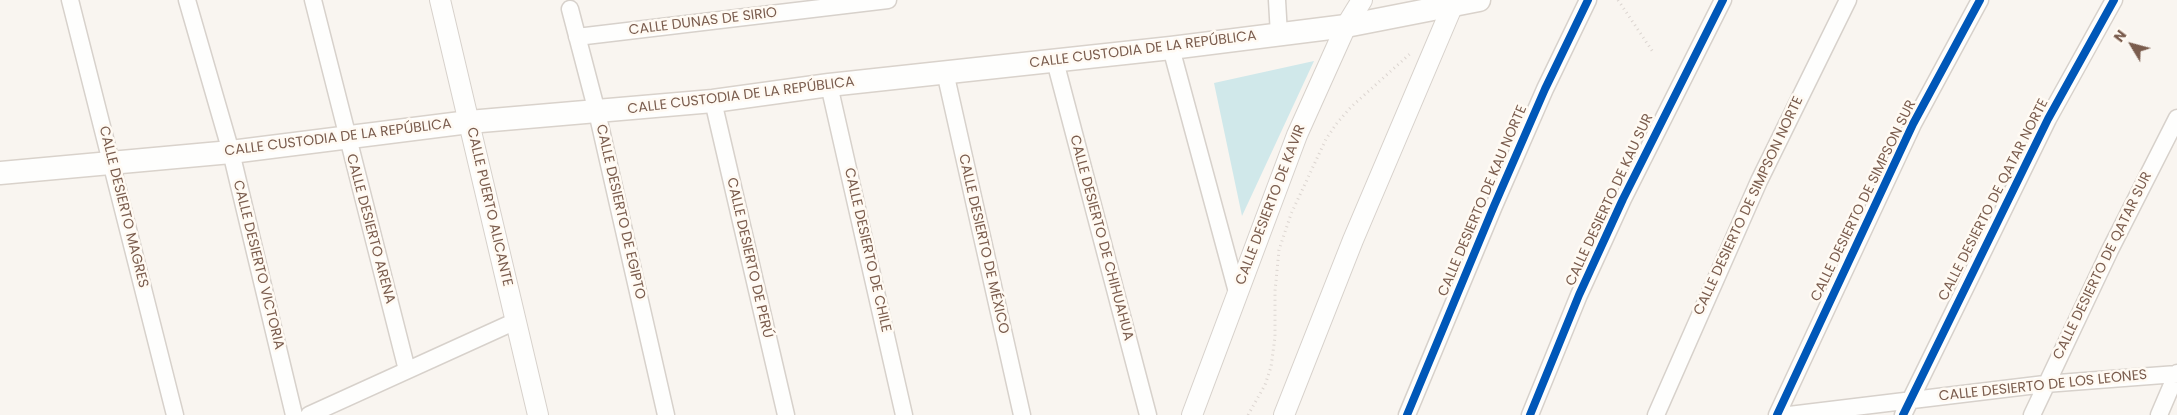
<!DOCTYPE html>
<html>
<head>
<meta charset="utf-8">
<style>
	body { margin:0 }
	#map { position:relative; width:2177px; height:415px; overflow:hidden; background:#f9f5f0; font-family:Poppins,sans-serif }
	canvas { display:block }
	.north { position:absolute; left:2107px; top:20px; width:50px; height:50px; -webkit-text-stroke:4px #fffaf3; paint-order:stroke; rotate:307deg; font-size:14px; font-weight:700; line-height:20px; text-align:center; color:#7a5c4d }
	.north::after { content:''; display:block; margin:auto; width:18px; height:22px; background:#7a5c4d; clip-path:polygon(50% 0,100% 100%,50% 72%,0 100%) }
</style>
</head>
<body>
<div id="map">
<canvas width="2177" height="415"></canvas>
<div class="north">N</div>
</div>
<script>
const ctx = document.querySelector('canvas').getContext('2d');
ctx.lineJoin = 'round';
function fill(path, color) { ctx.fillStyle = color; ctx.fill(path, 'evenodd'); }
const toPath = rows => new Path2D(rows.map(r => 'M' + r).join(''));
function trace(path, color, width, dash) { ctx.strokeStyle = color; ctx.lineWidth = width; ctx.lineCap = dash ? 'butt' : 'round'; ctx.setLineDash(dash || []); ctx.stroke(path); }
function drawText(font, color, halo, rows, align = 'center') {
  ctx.font = font + ' Poppins,sans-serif'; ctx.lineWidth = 5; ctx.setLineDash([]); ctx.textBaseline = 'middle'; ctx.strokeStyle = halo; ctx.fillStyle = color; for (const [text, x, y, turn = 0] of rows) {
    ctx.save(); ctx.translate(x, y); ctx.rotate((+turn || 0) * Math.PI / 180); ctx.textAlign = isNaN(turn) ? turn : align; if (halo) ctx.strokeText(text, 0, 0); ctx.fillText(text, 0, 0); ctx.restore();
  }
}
fill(toPath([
	[1314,61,1242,216,1214,83]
]), '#d0e8ea');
const minor = toPath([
	[70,0,175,415],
	[187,0,231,152,294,415],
	[313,0,407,370],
	[1277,0,1279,35],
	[570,9,597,112,666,415],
	[577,37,888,0],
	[1171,48,1237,292],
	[1055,61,1148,415],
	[945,72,1022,415],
	[829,85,904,415],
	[713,101,786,415],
	[309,415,516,321],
	[1407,415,1494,206,1545,89,1588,0],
	[1530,415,1579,295,1623,199,1723,0],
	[1656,415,1759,181,1848,0],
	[1777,415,1913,124,1980,0],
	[1789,415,2045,384,2177,374],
	[1903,415,2048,119,2114,0],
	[2032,415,2110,250,2177,118],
	[2159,415,2177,373]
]);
const tertiary = toPath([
	[440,0,538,415],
	[1192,415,1297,135,1346,26,1362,0],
	[1284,415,1353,240,1455,0]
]);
const secondary = toPath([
	[0,173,231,152,469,122,713,101,829,85,1171,48,1346,26,1479,0]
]);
trace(minor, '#d7d1cb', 19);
trace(tertiary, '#d7d1cb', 22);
trace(secondary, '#d9d2cb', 25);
trace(toPath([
	[1618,0,1653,52],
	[1248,415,1265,385,1271,367,1275,337,1275,291,1279,250,1291,214,1326,139,1337,123,1351,107,1412,52]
]), '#dcd5d0', 3, [1, 4]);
trace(minor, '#fefefd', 16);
trace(tertiary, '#fefefd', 20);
trace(secondary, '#fefefd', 22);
trace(toPath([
	[1407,415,1494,206,1545,89,1588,0],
	[1530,415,1579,295,1623,199,1723,0],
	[1777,415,1913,124,1980,0],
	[1903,415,2048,119,2114,0]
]), '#0057b8', 8);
drawText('14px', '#7a5c4d', '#fffaf3', [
	["CALLE DUNAS DE SIRIO",703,22,-7],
	["CALLE CUSTODIA DE LA REPÚBLICA",1143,50,-7],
	["CALLE CUSTODIA DE LA REPÚBLICA",741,96,-7],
	["CALLE CUSTODIA DE LA REPÚBLICA",338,138,-7],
	["CALLE DESIERTO DE KAU SUR",1610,200,-65],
	["CALLE DESIERTO DE QATAR NORTE",1994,200,-63],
	["CALLE DESIERTO DE KAU NORTE",1483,201,-67],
	["CALLE DESIERTO DE SIMPSON SUR",1864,201,-64],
	["CALLE DESIERTO DE KAVIR",1271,205,-69],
	["CALLE DESIERTO DE SIMPSON NORTE",1749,206,-65],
	["CALLE DESIERTO MAGRES",123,207,76],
	["CALLE PUERTO ALICANTE",489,207,77],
	["CALLE DESIERTO DE EGIPTO",620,212,77],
	["CALLE DESIERTO ARENA",370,229,75],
	["CALLE DESIERTO DE CHIHUAHUA",1101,238,75],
	["CALLE DESIERTO DE MÉXICO",983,244,77],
	["CALLE DESIERTO DE CHILE",867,250,77],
	["CALLE DESIERTO DE PERÚ",749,258,77],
	["CALLE DESIERTO VICTORIA",258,265,76],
	["CALLE DESIERTO DE QATAR SUR",2103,266,-64],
	["CALLE DESIERTO DE LOS LEONES",2043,386,-6]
]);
</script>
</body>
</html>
